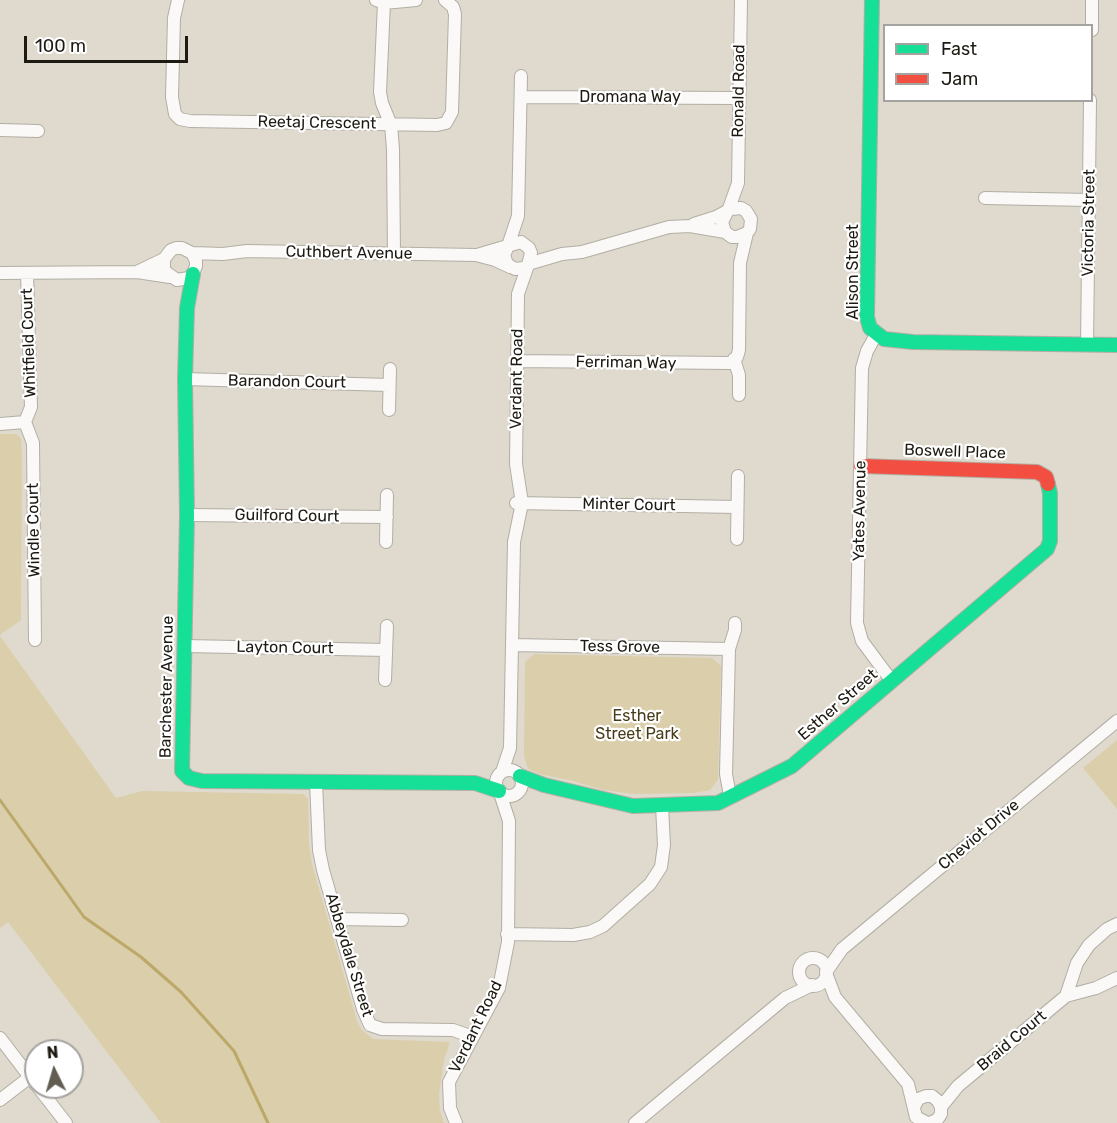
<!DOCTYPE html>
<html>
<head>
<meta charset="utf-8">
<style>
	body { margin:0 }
	#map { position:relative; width:1117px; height:1123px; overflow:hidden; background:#dfdacd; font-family:Rubik,sans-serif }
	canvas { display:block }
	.legend { position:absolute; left:883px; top:24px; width:210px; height:78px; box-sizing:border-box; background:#fff; border:2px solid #a5a3a0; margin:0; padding:8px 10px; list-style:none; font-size:18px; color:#1d1a12 }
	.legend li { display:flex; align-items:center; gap:12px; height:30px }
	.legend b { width:30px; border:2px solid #a5a3a0 }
	.north { position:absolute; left:24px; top:1039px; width:60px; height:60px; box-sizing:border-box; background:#fff; border:2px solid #a5a3a0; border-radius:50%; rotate:355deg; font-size:16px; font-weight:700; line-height:24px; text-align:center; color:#1d1a12 }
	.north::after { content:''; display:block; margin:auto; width:21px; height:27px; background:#615d53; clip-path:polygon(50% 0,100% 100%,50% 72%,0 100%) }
	.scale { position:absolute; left:24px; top:36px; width:164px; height:27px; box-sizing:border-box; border:3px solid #1d1a12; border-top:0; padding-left:8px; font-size:18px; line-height:21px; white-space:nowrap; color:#1d1a12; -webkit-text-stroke:4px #fff; paint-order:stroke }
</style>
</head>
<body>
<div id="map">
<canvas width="1117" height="1123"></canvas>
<ul class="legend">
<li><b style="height:8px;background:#16e098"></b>Fast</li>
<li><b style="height:8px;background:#f24e42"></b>Jam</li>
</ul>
<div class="north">N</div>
<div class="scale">100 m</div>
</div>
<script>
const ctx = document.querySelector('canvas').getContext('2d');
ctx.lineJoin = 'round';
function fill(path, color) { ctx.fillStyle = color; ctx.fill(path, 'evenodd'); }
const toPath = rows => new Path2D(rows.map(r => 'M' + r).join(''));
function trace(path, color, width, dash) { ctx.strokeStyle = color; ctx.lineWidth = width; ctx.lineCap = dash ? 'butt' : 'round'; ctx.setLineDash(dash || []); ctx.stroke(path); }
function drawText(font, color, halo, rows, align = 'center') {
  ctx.font = font + ' Rubik,sans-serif'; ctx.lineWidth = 4.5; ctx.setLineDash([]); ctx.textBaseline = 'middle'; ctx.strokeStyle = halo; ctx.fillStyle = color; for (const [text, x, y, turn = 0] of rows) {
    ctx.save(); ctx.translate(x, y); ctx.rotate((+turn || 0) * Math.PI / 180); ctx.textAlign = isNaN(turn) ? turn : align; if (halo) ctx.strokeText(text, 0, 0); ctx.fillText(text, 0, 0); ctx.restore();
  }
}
fill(toPath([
	[0,434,16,434,21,438,22,459,21,620,0,635],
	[0,636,116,798,142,791,303,794,308,799,309,844,312,864,357,1021,361,1029,373,1039,450,1042,444,1060,439,1093,440,1111,444,1123,161,1123,8,922,0,928],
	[534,654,712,658,721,666,718,780,710,790,694,793,634,794,603,790,573,781,540,774,528,769,524,756,525,662],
	[1117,740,1117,809,1083,768]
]), '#dbceaa');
trace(toPath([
	[0,800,84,917,141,957,181,992,234,1051,268,1123]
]), '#bca868', 3);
const street = toPath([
	[178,0,174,18,172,97,175,114,180,119,190,121,437,125,446,123,452,112,455,14,453,7,445,0],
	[376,0,384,3,416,0],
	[384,3,380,92,382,103,391,125,393,149,394,254],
	[1092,30,1092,0],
	[521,97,739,98],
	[0,130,38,131],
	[985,198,1089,200],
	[728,211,738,183,741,0],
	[694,224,716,217,731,209,741,208,746,211,751,219,750,229,747,233,737,237,732,237,725,232,722,222,727,212],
	[508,246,518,216,521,76],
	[192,253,223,254,247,251,476,255,495,260,510,267],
	[477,255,521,242,529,248,531,253,528,265,524,268,515,269,507,264,504,255,508,246],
	[528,264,562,254,582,252,669,227,690,226,725,232],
	[137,272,164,259,171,250,176,248,182,248,192,253,196,261,196,266,193,274,189,278,177,280,167,273,164,269,164,259],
	[0,273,137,272,170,277],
	[876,335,867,351,862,368,857,623,862,641,891,680],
	[1087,345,1090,100],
	[734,359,739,375,739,395],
	[517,361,731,363,737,357,739,350,740,263,747,233],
	[185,379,389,385],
	[389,410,390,369],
	[25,422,33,443,35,640],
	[0,424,25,422,31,407,27,273],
	[516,503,737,507],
	[187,515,387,517],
	[737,539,738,476],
	[386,542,387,495],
	[512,645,729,649],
	[185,646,386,650],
	[385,680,387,626],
	'496 783a13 13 0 1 1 26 0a13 13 0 1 1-26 0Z',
	[502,772,510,748,514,542,522,503,516,464,518,294,528,265],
	[316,782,319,850,323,870,363,1009,370,1025,382,1029,453,1030,473,1037],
	[730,796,726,774,729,649,735,630,735,623],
	[337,919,402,920],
	[507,934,573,935,590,932,603,926,650,884,661,867,664,845,662,806],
	'799 972a14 14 0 1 1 28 0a14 14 0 1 1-28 0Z',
	[826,972,842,949,1117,721],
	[826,973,835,997,908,1084,916,1117,927,1123],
	[1066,996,1077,963,1089,945,1107,929,1117,924],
	[0,1038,36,1085],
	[38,1087,66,1123],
	[0,1100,30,1077],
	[914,1107,918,1099,926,1096,932,1096,938,1101,941,1107,941,1114,937,1120,929,1123],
	[941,1107,958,1086,1066,996,1096,988,1117,978],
	[456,1123,450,1108,449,1082,499,988,508,942,509,821,500,793],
	[635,1123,785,998,812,985]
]);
const fast = toPath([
	[872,0,867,317,870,328,884,339,913,342,1117,345],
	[193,274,187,308,185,379,187,515,182,771,189,778,202,781,475,783,499,791],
	[520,776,544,785,633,806,718,803,792,766,1047,549,1050,541,1050,493,1048,484]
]);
const jam = toPath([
	[861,466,1037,472,1046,477,1048,484]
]);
trace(street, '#b2aea4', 14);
trace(fast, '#b2aea4', 16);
trace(jam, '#b2aea4', 16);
trace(street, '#faf9f8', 12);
trace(fast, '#16e098', 14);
trace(jam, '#f24e42', 14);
drawText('16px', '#1d1a12', '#fff', [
	["Ronald Road",739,91,-89],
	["Dromana Way",630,97],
	["Reetaj Crescent",317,123,1],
	["Victoria Street",1089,223,-89],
	["Cuthbert Avenue",349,253,1],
	["Alison Street",853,272,-90],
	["Whitfield Court",29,343,-92],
	["Ferriman Way",626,363,1],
	["Verdant Road",517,379,-89],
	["Barandon Court",287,382,1],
	["Boswell Place",955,452,2],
	["Minter Court",629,505,1],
	["Yates Avenue",860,511,-89],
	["Guilford Court",287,516,1],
	["Windle Court",34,530,-91],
	["Tess Grove",620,647,1],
	["Layton Court",285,648,1],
	["Barchester Avenue",167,687,-89],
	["Esther Street",838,705,-41],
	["Cheviot Drive",979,835,-40],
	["Abbeydale Street",349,955,73],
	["Verdant Road",476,1027,-64],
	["Braid Court",1012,1041,-40]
]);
drawText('16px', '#483c18', '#fff', [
	["Esther",637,716],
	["Street Park",637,734]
]);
</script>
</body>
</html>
